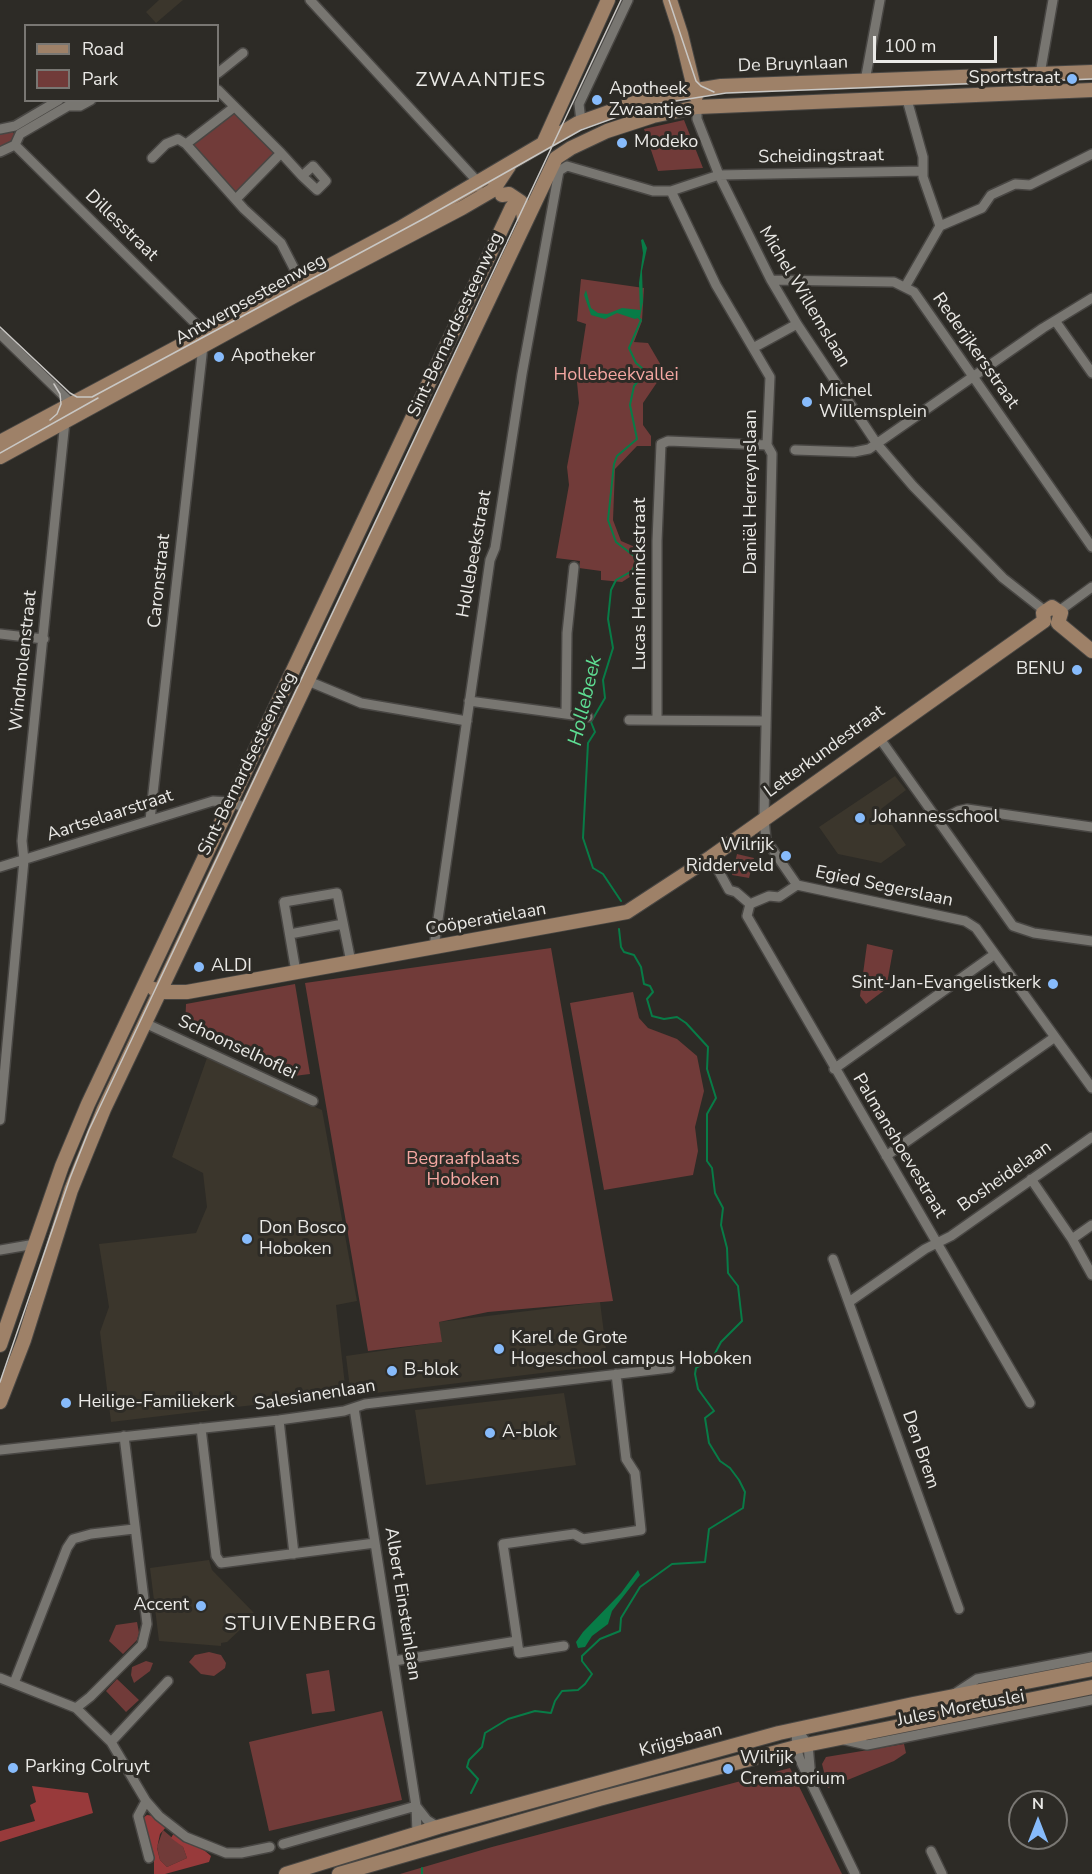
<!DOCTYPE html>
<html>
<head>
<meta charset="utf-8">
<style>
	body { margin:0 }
	#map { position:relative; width:1092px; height:1874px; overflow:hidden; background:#2d2b26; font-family:"Nunito Sans",sans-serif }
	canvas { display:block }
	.legend { position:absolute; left:24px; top:24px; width:195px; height:78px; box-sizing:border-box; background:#2d2b26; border:2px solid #797773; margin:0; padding:8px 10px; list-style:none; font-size:18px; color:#eae9e6 }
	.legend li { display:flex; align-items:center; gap:12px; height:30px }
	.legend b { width:30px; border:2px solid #797773 }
	.north { position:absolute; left:1008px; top:1790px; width:60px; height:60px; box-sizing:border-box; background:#2d2b26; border:2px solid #797773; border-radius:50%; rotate:0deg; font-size:16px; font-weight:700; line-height:24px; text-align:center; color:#eae9e6 }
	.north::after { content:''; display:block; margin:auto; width:21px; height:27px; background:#87bbfb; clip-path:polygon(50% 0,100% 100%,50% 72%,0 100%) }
	.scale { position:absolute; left:873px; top:36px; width:124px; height:27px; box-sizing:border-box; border:3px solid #eae9e6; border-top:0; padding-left:8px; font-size:18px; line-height:21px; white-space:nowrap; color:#eae9e6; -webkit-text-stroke:4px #2d2b26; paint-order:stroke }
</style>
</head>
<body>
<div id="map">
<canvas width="1092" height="1874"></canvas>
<ul class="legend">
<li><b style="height:8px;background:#9e8168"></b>Road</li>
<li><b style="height:16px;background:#713b39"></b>Park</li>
</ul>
<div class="north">N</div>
<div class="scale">100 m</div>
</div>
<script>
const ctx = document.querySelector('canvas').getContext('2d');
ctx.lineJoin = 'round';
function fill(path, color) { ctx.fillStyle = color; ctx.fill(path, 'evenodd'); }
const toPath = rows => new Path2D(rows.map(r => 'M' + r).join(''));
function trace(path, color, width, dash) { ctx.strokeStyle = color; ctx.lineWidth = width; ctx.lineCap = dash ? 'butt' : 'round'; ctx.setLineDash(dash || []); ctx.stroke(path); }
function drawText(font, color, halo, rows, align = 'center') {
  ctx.font = font + ' "Nunito Sans",sans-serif'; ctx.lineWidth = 6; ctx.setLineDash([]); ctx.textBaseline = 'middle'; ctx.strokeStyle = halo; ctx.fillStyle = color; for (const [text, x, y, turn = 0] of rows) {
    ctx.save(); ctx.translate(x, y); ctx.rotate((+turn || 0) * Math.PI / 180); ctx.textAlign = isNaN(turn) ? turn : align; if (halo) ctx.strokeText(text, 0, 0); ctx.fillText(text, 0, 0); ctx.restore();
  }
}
fill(toPath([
	[159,0,183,0,156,23,146,12],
	[895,776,906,790,881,809,906,845,881,863,838,854,819,827],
	[207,1058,322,1110,357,1301,336,1305,346,1394,111,1422,100,1332,109,1307,99,1244,196,1233,207,1207,203,1173,172,1157],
	[600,1302,608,1365,351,1396,346,1356,441,1342,439,1322],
	[564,1393,576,1465,426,1485,415,1410],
	[209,1560,212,1570,256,1615,227,1642,221,1643,221,1646,159,1641,150,1568]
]), '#3b362c');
fill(toPath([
	[233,108,281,153,237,198,186,144],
	[684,120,703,168,658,171,644,129],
	[11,130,15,135,13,141,0,148,0,133],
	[581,279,644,288,642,321,634,342,648,343,662,367,660,378,643,403,643,425,651,436,651,446,637,446,615,469,613,520,621,541,635,547,643,560,639,571,622,582,601,580,601,571,579,568,580,561,556,558,569,485,567,467,579,403,577,382,586,324,577,321],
	[737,854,754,858,749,878,732,875],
	[867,944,893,950,886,989,866,1004,860,996],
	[551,948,613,1301,488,1312,439,1322,442,1342,368,1351,305,983],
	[295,984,310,1074,294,1076,185,1029,186,1004],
	[633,992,639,1018,648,1028,677,1039,697,1056,704,1091,695,1127,698,1151,693,1175,604,1190,570,1003],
	[137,1622,139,1633,137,1640,123,1654,109,1641,116,1625],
	[209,1652,221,1655,226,1663,225,1668,214,1676,201,1674,189,1662,195,1655],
	[146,1661,153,1663,150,1671,134,1683,131,1675,132,1667],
	[329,1670,335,1711,312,1714,306,1674],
	[117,1679,139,1700,126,1712,106,1691],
	[382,1711,402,1800,269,1831,249,1742],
	[904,1744,906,1753,894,1761,828,1788,822,1764,826,1757],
	[790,1768,842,1874,400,1874,492,1847],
	[163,1830,183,1847,187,1858,167,1867,160,1860,157,1847]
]), '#713b39');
fill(toPath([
	[32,1786,88,1793,93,1813,0,1842,0,1831,35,1821,30,1805,36,1802],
	[147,1815,154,1816,166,1827,160,1834,157,1848,160,1860,167,1867,187,1858,183,1847,171,1838,174,1833,205,1851,211,1856,209,1862,165,1874,154,1874,154,1859,143,1818]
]), '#983a3b');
fill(toPath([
	[643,239,647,248,642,271,643,302,640,317,635,319,617,313,605,319,591,315,584,295,586,290,591,308,598,313,607,314,622,308,640,310,639,283,643,253,641,240],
	[638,1570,640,1575,612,1611,608,1624,592,1636,585,1647,578,1648,576,1642,583,1632,621,1593]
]), '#087c47');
trace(toPath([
	[621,901,603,874,593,868,583,838,588,743,595,732,591,722,605,698,603,680,613,648,608,619,611,590,616,580,632,571,636,563,634,556,616,542,608,520,614,464,617,456,637,439,630,405,634,386,643,375,642,368,636,363,629,348,641,320,637,316],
	[471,1793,478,1779,467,1767,469,1760,482,1747,485,1733,508,1719,535,1711,551,1713,555,1701,562,1691,578,1690,585,1684,592,1674,582,1661,582,1656,600,1639,620,1631,621,1618,640,1587,672,1564,705,1562,709,1529,743,1508,745,1492,739,1480,730,1468,720,1461,709,1443,705,1418,714,1411,698,1389,695,1374,696,1368,712,1359,721,1342,742,1321,738,1286,728,1273,727,1248,721,1225,723,1208,715,1193,712,1168,707,1161,707,1114,716,1098,707,1069,708,1047,686,1023,677,1017,664,1019,652,1016,647,999,653,992,650,986,644,984,641,967,634,955,624,952,621,947,619,929],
	[422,1874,422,1868]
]), '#087c47', 2);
const street = toPath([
	[310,0,478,182,478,187],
	[218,73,243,53],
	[1040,74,1053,0],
	[865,81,880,0],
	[218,90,281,153,237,198],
	[906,96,923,157,923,177,940,226],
	[697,107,697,119,719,175,771,280,797,324,877,444,913,486,1003,578,1045,611],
	[233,108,186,144,244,209,281,243,300,280],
	[581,121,579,104,628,0],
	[0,129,15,126,59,100],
	[15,145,204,332],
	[0,152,15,145,20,134,68,106,80,106,91,100],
	[281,153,302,176,317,190,326,181,313,166,302,176],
	[152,158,166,144,178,139,186,144],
	[671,191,716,285,770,377,767,445,772,454,764,818,766,840,797,885],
	[940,226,982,208,991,195,1015,184,1030,185,1092,154],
	[771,280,894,282,914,292,1092,547],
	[905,287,940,226],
	[1056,322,1092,373],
	[0,334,70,402,65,421,22,841,24,860,0,1120],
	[753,348,797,324],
	[795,450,854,452,869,449,1043,328,1092,298],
	[1059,611,1092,587],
	[0,634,44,639],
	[308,681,361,703,467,721],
	[469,701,588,717],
	[566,714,567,633,574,567],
	[629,720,764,721],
	[657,720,657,541,661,444,668,441,767,445],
	[878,736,1013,926,1034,933,1092,941],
	[150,820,203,346],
	[939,821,958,811,967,809,1092,827],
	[711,857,729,890,736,892,750,904],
	[0,867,213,801,231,802,248,809],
	[797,885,965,921,976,928,1092,1088],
	[750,904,747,916,1030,1403],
	[750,904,769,896,779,897,797,885],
	[290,934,343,924],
	[434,947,490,560,495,548,522,374,559,171,567,166,653,191,671,191,719,175,923,171],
	[296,972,284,902,337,893,351,962],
	[147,1024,313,1101],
	[834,1069,995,954],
	[886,1156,1055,1037],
	[1031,1179,1072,1239,1092,1275],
	[1072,1239,1092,1225],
	[0,1250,35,1244],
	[833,1259,959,1609],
	[849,1302,925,1249,951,1236,1092,1137],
	[354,1408,416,1806,417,1833],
	[279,1420,294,1554],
	[201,1428,216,1556,221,1563,375,1543],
	[0,1450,279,1420,344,1411,365,1404,670,1368],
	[564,1646,519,1653,503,1544,574,1534,583,1539,641,1530,635,1473,626,1459,616,1374],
	[394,1661,517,1641],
	[0,1678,76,1708,111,1742,146,1801,159,1816,186,1837,226,1853,241,1853,270,1847],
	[14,1683,67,1548,73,1539,91,1534,134,1529],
	[954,1694,977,1679,1092,1657],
	[76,1708,90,1697,142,1645,147,1624,124,1436],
	[797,1729,796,1747,800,1760,855,1874],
	[797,1729,808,1745,811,1778],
	[845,1740,867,1745,1092,1700],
	[111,1742,168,1681],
	[146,1801,138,1816,149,1858],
	[416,1806,427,1820,438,1827],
	[283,1844,416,1806],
	[931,1851,942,1874]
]);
const secondary = toPath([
	[670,0,681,34,696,96],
	[543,144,608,0],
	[502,195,509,194,521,202,525,223],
	[0,442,400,228,578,123,648,98,721,86,1092,72],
	[0,457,294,296,462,208,493,190,509,166],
	[1044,621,1043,613,1052,607,1061,613,1058,623],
	[1058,623,1092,651],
	[154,989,161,992,187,992,627,912,711,857,1044,621],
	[0,1345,62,1166,88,1104,512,207],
	[0,1402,24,1340,71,1190,104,1109,556,158,571,148,607,131,653,116,697,107,1092,90],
	[286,1874,438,1827,779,1733,913,1704,1092,1669],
	[339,1874,599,1799,796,1747,1092,1687]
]);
trace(street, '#484643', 12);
trace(secondary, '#484643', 16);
trace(street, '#787671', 9);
trace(secondary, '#9e8168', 14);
trace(toPath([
	[669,0,696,81,701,86,714,92],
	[0,327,70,393,77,397,92,397,425,218,581,130,650,105,726,93,1092,79],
	[50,420,57,414,61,404,60,394,54,384],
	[0,453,98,398],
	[0,1382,70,1178,89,1130,621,0]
]), '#c9c7c4', 1.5);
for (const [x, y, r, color] of [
	[1072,79,6,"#87bbfb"],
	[597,100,6,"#87bbfb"],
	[622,143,6,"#87bbfb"],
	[219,357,6,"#87bbfb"],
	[807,402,6,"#87bbfb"],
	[1077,670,6,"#87bbfb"],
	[860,818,6,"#87bbfb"],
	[786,856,6,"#87bbfb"],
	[199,967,6,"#87bbfb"],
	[1053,984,6,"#87bbfb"],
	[247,1239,6,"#87bbfb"],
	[499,1349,6,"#87bbfb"],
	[392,1371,6,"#87bbfb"],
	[66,1403,6,"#87bbfb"],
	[490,1433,6,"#87bbfb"],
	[201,1606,6,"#87bbfb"],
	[13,1768,6,"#87bbfb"],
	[728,1769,6,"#87bbfb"]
]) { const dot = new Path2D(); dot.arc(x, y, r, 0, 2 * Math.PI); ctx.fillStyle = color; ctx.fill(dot); trace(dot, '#2d2b26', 2); }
drawText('18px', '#eae9e6', '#2d2b26', [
	["De Bruynlaan",793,65,-2],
	["Scheidingstraat",821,157,-1],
	["Dillesstraat",121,226,44],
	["Michel Willemslaan",804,297,59],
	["Antwerpsesteenweg",251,300,-29],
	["Sint-Bernardsesteenweg",456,325,-65],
	["Rederijkersstraat",975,351,55],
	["Daniël Herreynslaan",752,492,-90],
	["Hollebeekstraat",475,554,-80],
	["Caronstraat",160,581,-84],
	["Lucas Henninckstraat",641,584,-90],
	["Windmolenstraat",24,661,-84],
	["Letterkundestraat",825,752,-36],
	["Sint-Bernardsesteenweg",248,764,-64],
	["Aartselaarstraat",110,816,-18],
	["Egied Segerslaan",884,887,12],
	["Coöperatielaan",486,920,-10],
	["Schoonselhoflei",237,1048,25],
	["Palmanshoevestraat",899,1146,59],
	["Bosheidelaan",1005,1177,-35],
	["Salesianenlaan",315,1396,-9],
	["Den Brem",920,1450,71],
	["Albert Einsteinlaan",402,1604,81],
	["Jules Moretuslei",961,1709,-11],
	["Krijgsbaan",681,1741,-15]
]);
drawText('18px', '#eae9e6', '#2d2b26', [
	["Sportstraat",1060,79,"right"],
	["Apotheek",609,90],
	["Zwaantjes",609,111],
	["Modeko",634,143],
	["Apotheker",231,357],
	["Michel",819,392],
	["Willemsplein",819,413],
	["BENU",1065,670,"right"],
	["Johannesschool",872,818],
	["Wilrijk",774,846,"right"],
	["Ridderveld",774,867,"right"],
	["ALDI",211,967],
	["Sint-Jan-Evangelistkerk",1041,984,"right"],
	["Don Bosco",259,1229],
	["Hoboken",259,1250],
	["Karel de Grote",511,1339],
	["Hogeschool campus Hoboken",511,1360],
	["B-blok",404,1371],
	["Heilige-Familiekerk",78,1403],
	["A-blok",502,1433],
	["Accent",189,1606,"right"],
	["Wilrijk",740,1759],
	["Crematorium",740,1780],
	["Parking Colruyt",25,1768]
], 'left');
drawText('18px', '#f5a7a2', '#2d2b26', [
	["Hollebeekvallei",616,376],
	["Begraafplaats",463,1160],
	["Hoboken",463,1181]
]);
ctx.letterSpacing = '1.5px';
drawText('20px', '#eae9e6', '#2d2b26', [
	["ZWAANTJES",481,81],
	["STUIVENBERG",301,1625]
]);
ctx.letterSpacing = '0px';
drawText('italic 20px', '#5ede93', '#2d2b26', [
	["Hollebeek",586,701,-77]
]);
</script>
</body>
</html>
